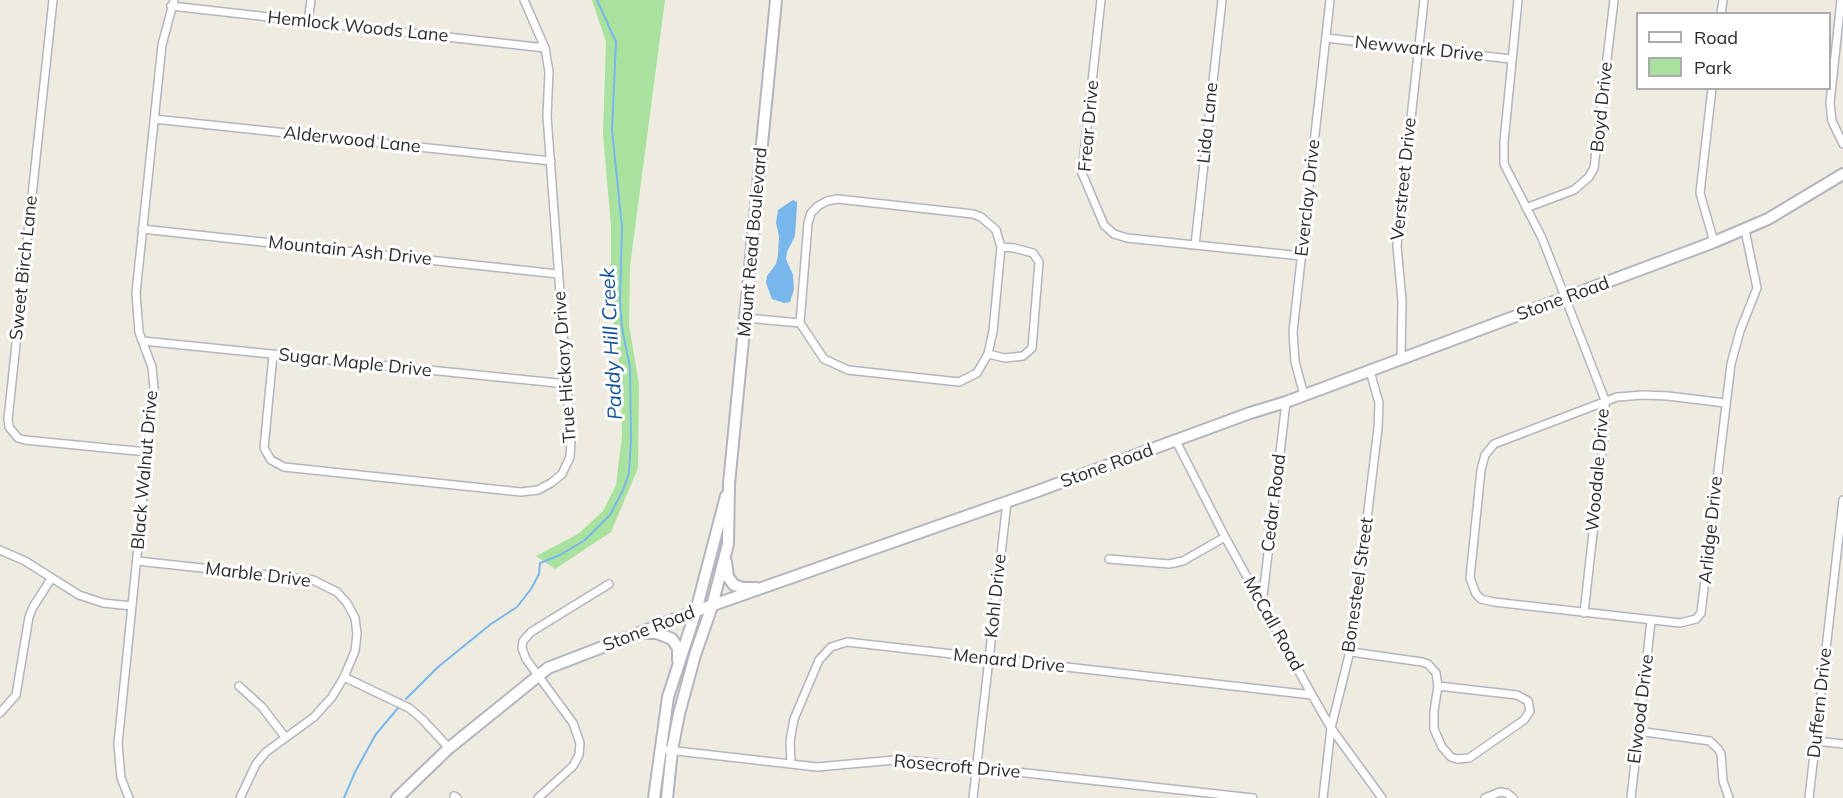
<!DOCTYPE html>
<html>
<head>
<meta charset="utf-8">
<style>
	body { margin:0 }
	#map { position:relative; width:1843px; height:798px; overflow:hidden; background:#eeebe0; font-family:Mulish,sans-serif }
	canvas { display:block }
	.legend { position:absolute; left:1636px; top:12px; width:195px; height:78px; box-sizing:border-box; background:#fff; border:2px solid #ababab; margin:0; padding:8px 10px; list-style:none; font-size:18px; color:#2d2d2d }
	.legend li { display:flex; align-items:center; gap:12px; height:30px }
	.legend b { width:30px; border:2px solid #ababab }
</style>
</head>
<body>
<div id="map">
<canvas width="1843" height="798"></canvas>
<ul class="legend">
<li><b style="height:8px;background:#fff"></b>Road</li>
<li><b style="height:16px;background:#a9e29f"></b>Park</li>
</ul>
</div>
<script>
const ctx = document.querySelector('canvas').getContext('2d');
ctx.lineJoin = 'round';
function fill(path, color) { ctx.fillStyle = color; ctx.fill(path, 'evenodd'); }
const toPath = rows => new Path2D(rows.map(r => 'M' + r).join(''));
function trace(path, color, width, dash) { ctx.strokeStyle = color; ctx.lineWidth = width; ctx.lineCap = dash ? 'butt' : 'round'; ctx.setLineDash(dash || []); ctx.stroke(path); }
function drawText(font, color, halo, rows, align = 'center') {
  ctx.font = font + ' Mulish,sans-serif'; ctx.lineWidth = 6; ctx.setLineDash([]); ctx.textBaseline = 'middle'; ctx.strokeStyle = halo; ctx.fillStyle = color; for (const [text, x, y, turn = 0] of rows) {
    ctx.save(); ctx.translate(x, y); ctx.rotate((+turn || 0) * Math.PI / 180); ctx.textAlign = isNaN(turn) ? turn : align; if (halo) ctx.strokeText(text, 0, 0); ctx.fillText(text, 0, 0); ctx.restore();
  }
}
fill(toPath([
	[592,0,665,0,630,266,629,325,639,384,638,468,611,532,555,569,536,556,578,534,603,511,616,485,622,436,621,377,611,304,611,226,603,135,606,42]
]), '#a9e29f');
fill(toPath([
	[793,200,797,202,797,205,795,236,787,252,786,259,793,275,794,289,790,302,784,303,772,299,766,283,767,276,776,264,778,256,779,236,776,223,778,210]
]), '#78b6ec');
trace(toPath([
	[406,699,438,667,491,624,517,607,531,589,539,574,540,563,560,555,585,540,610,515,623,490,629,473,631,440,630,367,622,328,620,302,622,227,612,130,616,42,597,0],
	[344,798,355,772,376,734,398,708]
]), '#78b6ec', 2);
const street = toPath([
	[53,0,8,419,9,427,18,438,25,440,147,452],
	[1101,0,1082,173,1104,225,1114,234,1127,238,1302,256],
	[1518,0,1504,142,1504,164,1542,238,1605,400,1605,426,1584,613],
	[1841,0,1830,103,1832,121,1843,144],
	[171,6,545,48],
	[1721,14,1723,0],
	[308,21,311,0],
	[1326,38,1511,59],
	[1712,88,1700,193,1714,242],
	[154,119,551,161],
	[838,199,973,214,981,217,996,230,1001,247,993,331,988,354,977,373,959,382,848,370,824,359,800,323,808,223,811,213,818,206,827,201,838,199],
	[1526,208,1574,190,1589,177,1594,168,1614,0],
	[142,229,558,274],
	[1195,245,1222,0],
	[746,318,800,323],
	[143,341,567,384],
	[988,354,1005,358,1023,356,1032,348,1039,262,1033,253,1014,248,1001,247],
	[273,355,264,448,271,460,284,467,521,492,538,490,551,483,562,474,570,457,571,441,547,116,549,72,545,48,524,0],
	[1401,359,1402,301,1397,246,1424,0],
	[1304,395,1295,362,1293,332,1330,0],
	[1725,403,1668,396,1643,395,1617,397,1494,444,1485,455,1481,470,1470,578,1476,594,1481,599,1494,602,1680,623,1696,619,1701,613,1731,364,1740,331,1757,288,1745,230],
	[1176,441,1225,537,1312,695,1331,728,1382,798],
	[0,550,25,561,79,595,103,603,132,606],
	[1109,559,1169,564,1183,561,1225,537],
	[137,561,313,580,337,592,347,603,355,618,357,634,355,651,344,677,332,697,314,717,266,752,256,764,240,798],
	[1262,604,1286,402],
	[1351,652,1422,662,1428,664,1436,673,1438,686],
	[344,677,409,708,422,719,449,748],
	[239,686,262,707,285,737],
	[1438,686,1517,695,1528,701,1530,711,1524,720,1469,758,1457,759,1451,757,1442,747,1434,729,1434,711,1438,686],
	[0,713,16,695,29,617,33,607,51,579],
	[1638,731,1710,741,1718,749,1721,754,1723,781,1729,798],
	[1816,741,1843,744],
	[668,750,817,767,895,760,917,761,1253,798],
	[791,763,790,741,794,719,819,660,831,647,847,642,1312,695],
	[454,796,457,798],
	[129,798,121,778,118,744,154,388,152,367,139,332,136,293,162,45,174,0],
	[538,798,573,766,579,755,580,743,573,723,526,659,522,648,523,641,531,632,609,584],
	[973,798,1007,502],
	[1323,798,1331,728,1352,643,1378,428,1379,403,1370,371],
	[1485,798,1500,792,1507,793,1513,798],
	[1631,798,1651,621],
	[1809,798,1843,500]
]);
const secondary = toPath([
	[726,562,728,577,734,585,743,588,756,588],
	[646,633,657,633,672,639,678,648,678,660],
	[397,798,449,748,548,668,696,611,1035,492,1250,413,1286,402,1714,242,1768,219,1843,174],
	[654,798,668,697,696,611,726,496],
	[667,798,672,750,679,714,695,655,712,606,728,544,729,484,776,0]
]);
trace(street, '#b4b4c0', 10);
trace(secondary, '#b4b4c0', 14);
trace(street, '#fff', 7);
trace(secondary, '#fff', 10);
drawText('18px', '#2d2d2d', '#fff', [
	["Hemlock Woods Lane",358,27,6],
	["Newwark Drive",1419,49,6],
	["Boyd Drive",1602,107,-84],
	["Lida Lane",1208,123,-84],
	["Frear Drive",1089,126,-85],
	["Alderwood Lane",352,140,6],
	["Verstreet Drive",1404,179,-84],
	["Everclay Drive",1308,198,-84],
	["Mount Read Boulevard",753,242,-85],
	["Mountain Ash Drive",350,251,6],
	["Sweet Birch Lane",24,268,-84],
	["Stone Road",1563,299,-20],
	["Sugar Maple Drive",355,363,6],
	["True Hickory Drive",565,367,-94],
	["Stone Road",1107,466,-20],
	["Black Walnut Drive",145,470,-85],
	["Woodale Drive",1598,470,-85],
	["Cedar Road",1274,503,-83],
	["Arlidge Drive",1711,530,-84],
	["Marble Drive",258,575,7],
	["Bonesteel Street",1358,585,-82],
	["Kohl Drive",996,596,-84],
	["McCall Road",1273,624,61],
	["Stone Road",649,629,-21],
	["Menard Drive",1009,661,6],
	["Duffern Drive",1820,703,-84],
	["Elwood Drive",1641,709,-83],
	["Rosecroft Drive",957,767,5]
]);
drawText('italic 20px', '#12519d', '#fff', [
	["Paddy Hill Creek",612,344,-93]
]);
</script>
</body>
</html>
